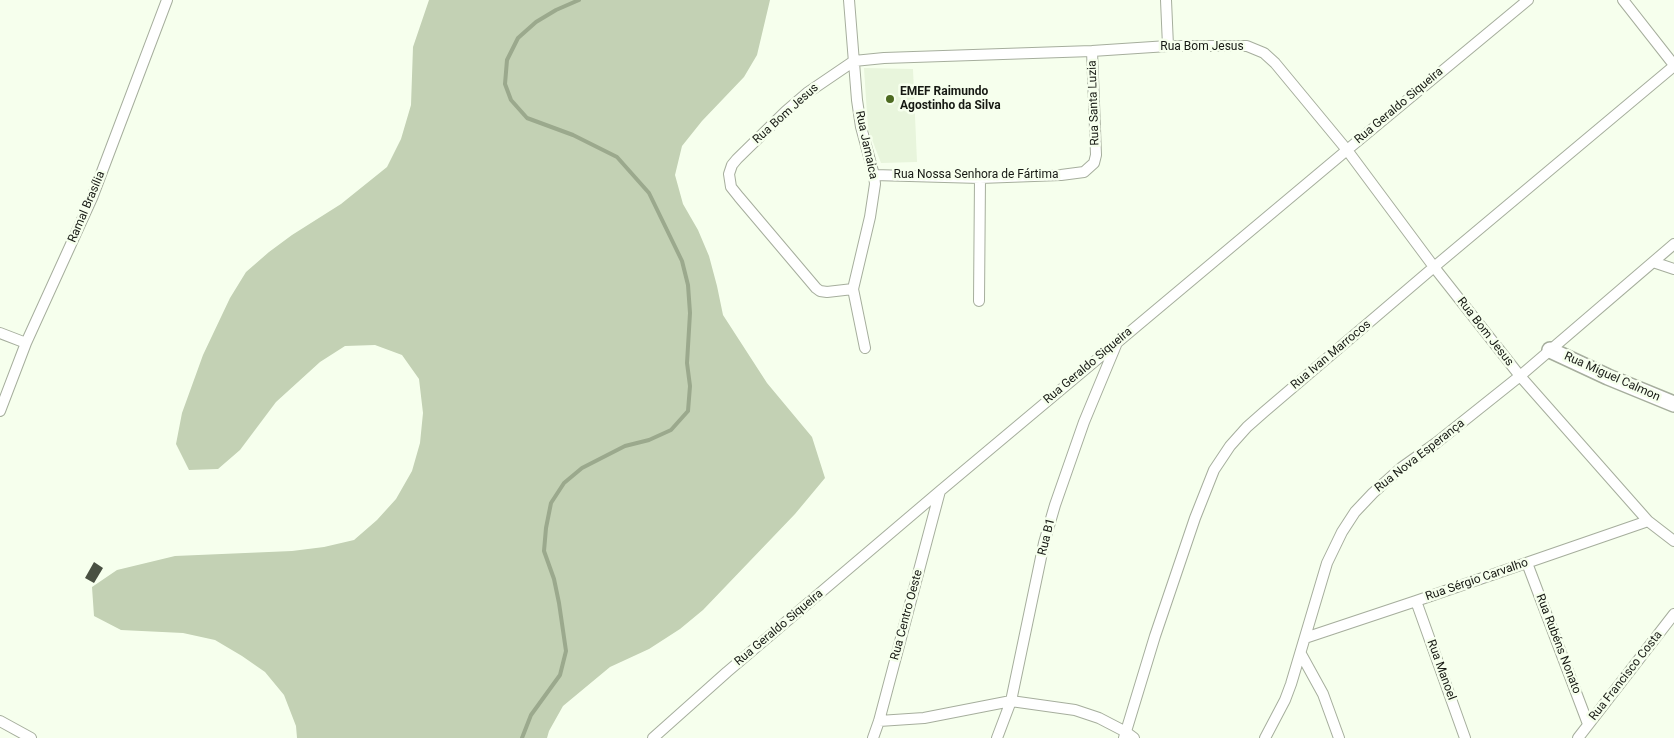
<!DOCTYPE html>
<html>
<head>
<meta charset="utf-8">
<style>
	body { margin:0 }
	canvas { display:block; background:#f6ffed }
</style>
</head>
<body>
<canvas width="1674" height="738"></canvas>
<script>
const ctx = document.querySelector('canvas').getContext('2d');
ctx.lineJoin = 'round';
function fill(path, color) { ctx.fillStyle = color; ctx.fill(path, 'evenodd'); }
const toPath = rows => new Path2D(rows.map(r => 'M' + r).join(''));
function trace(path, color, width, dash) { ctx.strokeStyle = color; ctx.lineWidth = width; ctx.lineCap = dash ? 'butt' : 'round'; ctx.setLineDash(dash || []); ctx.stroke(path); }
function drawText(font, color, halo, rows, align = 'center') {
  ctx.font = font + ' Roboto,sans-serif'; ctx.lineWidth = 5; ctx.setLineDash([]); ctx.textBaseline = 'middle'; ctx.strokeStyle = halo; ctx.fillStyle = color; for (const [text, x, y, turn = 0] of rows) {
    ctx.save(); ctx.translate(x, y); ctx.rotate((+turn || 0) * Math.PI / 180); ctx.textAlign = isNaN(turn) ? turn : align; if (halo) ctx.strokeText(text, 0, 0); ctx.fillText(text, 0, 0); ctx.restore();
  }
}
fill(toPath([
	[864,68,913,69,917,162,881,163,868,129]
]), '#e8f5dc');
fill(toPath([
	[429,0,770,0,757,55,744,77,702,121,682,146,675,175,683,204,698,230,709,256,717,286,723,315,767,383,812,437,825,478,795,514,703,610,680,629,649,649,610,667,563,706,549,731,547,738,297,738,296,726,284,695,265,672,242,656,215,640,183,633,121,630,94,616,92,587,117,570,175,556,292,551,324,547,354,540,377,520,396,499,412,471,420,443,423,413,419,379,402,355,375,345,345,346,320,362,276,402,240,450,218,469,189,470,176,444,182,413,203,355,230,298,246,272,269,252,292,235,341,204,387,167,401,139,411,105,413,47]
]), '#c3d1b4');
trace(toPath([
	[522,738,531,715,560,675,566,651,559,603,554,579,544,551,546,528,551,503,564,483,582,468,625,446,649,440,671,430,688,411,690,386,687,363,690,313,688,285,682,261,649,193,617,157,573,135,527,118,511,100,505,84,507,60,518,38,536,22,556,10,579,0]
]), '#9ba98d', 4);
fill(toPath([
	[94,562,103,568,94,583,85,578]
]), '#495042');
const street = toPath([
	[849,0,857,100,861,127,874,175,875,184,870,217,853,289,865,348],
	[1166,0,1168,46],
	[1623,0,1674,65],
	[874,175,980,178,1061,175,1084,172,1094,163,1096,155,1092,51],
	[1653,262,1674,269],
	[853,289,827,292,820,291,816,288,739,197,731,187,729,174,732,165,737,159,786,111,807,93,854,61,884,58,1092,51,1168,46,1247,46,1264,53,1275,63,1347,150,1434,267,1520,376,1648,521,1674,541],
	[979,301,980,178],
	[0,333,26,343],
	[0,411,26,343,92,198,167,0],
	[1527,563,1588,724],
	[1416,601,1465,738],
	[1305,638,1416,601,1648,521],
	[1301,654,1323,694,1339,738],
	[0,721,31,738],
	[879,721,924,718,1011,701,1075,710,1099,718,1126,732,1134,738],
	[653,738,727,672,940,491,1347,150,1528,0],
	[873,738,879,721,940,491],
	[997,738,1011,701,1044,543,1055,505,1084,422,1116,345],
	[1124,738,1155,636,1195,518,1214,470,1230,446,1247,427,1264,412,1434,267,1674,66],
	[1265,738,1285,700,1291,684,1327,563,1342,532,1355,512,1373,493,1401,468,1436,443,1520,376,1674,244],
	[1578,738,1674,614]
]);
const secondary = toPath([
	[1550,350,1608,377,1674,404]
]);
trace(street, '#a6ae9d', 12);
trace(secondary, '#a6ae9d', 18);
trace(street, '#fff', 10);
trace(secondary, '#fff', 15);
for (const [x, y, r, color] of [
	[890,99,5,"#4c6a20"]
]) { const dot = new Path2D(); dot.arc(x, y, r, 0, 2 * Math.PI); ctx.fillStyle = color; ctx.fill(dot); trace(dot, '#f6ffed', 2); }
drawText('12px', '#161913', '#f6ffed', [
	["Rua Bom Jesus",1202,47],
	["Rua Santa Luzia",1094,103,-92],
	["Rua Geraldo Siqueira",1399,106,-40],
	["Rua Bom Jesus",786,114,-42],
	["Rua Jamaica",866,145,78],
	["Rua Nossa Senhora de Fártima",976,175],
	["Ramal Brasília",87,207,-67],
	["Rua Bom Jesus",1485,332,52],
	["Rua Ivan Marrocos",1331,355,-40],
	["Rua Geraldo Siqueira",1088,366,-40],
	["Rua Miguel Calmon",1612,377,24],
	["Rua Nova Esperança",1420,456,-38],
	["Rua B1",1047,537,-76],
	["Rua Sérgio Carvalho",1477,580,-19],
	["Rua Centro Oeste",907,615,-75],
	["Rua Geraldo Siqueira",779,628,-40],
	["Rua Rubéns Nonato",1558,644,69],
	["Rua Manoel",1441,670,70],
	["Rua Francisco Costa",1626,676,-52]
]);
drawText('bold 12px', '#161913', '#f6ffed', [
	["EMEF Raimundo",900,92],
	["Agostinho da Silva",900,106]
], 'left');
</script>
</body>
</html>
